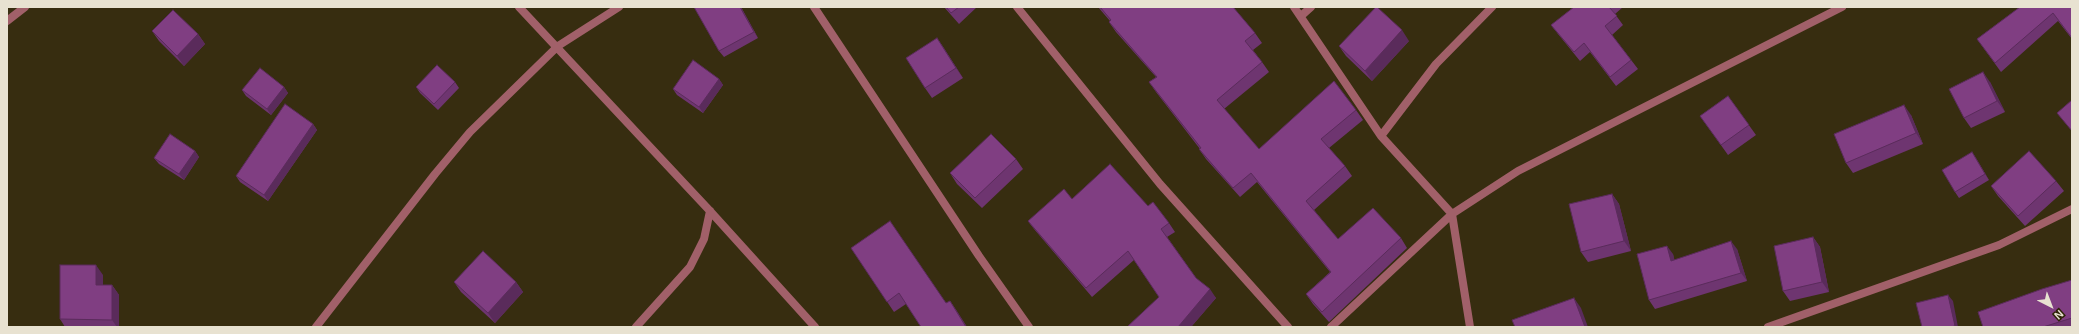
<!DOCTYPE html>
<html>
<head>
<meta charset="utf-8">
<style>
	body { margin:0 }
	#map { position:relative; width:2079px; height:334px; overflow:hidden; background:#372d10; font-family:Arial,sans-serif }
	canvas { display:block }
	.frame { position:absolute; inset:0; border:8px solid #e8e2d1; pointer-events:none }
	.north { position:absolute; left:2031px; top:286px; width:40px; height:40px; -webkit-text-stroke:3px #2d2306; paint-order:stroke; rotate:138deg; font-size:11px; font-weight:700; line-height:16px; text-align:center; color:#e8e2d1 }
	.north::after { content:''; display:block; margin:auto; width:14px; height:18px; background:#e8e2d1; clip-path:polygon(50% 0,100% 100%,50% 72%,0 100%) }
</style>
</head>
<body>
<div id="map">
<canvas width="2079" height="334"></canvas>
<div class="frame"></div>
<div class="north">N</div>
</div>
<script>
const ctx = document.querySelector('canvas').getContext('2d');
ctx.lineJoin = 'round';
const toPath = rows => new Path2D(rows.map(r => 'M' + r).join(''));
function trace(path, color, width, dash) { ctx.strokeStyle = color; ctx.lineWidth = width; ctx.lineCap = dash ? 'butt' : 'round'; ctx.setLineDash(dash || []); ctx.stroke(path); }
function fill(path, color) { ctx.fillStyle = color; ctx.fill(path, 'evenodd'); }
trace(toPath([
	[519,7,710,211,815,327],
	[814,7,979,256,1029,327],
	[1017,7,1160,184,1288,327],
	[1294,7,1381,136,1452,214,1470,327],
	[1301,16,1311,7],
	[7,21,25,7],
	[1381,136,1436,64,1492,7],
	[316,327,435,174,470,132,558,46,619,7],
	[636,327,690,267,704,239,710,211],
	[1331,327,1452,214,1518,171,1842,7],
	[1768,327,1999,245,2072,209]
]), '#a16069', 8);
fill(toPath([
	[694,7,741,7,758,38,724,57,719,51],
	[944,7,977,7,959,24],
	[1098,7,1233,7,1255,33,1262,43,1253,50,1262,62,1269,72,1224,109,1259,149,1356,110,1363,120,1329,148,1345,166,1352,176,1314,210,1338,239,1401,238,1407,248,1329,322,1313,304,1306,294,1330,272,1257,182,1240,197,1206,159,1199,149,1200,149,1156,92,1149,82,1156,77,1116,32,1109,22,1110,21],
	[1574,7,1623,7,1615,14,1623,25,1612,35,1638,69,1616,86,1590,52,1580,61,1558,34,1551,25],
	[2020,7,2072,7,2072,39,2058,21,2001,72,1977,39],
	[152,31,198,34,205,44,184,66,159,41],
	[937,38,963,78,932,98,925,88],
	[1409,41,1372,81,1346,56,1339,46],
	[719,79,723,85,703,113,677,95,673,89],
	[455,82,459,88,438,110,420,93,416,87],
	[1990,82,2005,112,1971,128,1964,118],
	[284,87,288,93,271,115,246,96,242,90],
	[1728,96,1756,135,1728,155,1700,116],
	[1911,115,1923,144,1853,173,1846,163],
	[313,124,317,130,268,201,240,182,236,176],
	[195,151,199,157,184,180,159,164,154,158],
	[1972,152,1989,180,1959,198,1955,192],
	[1016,159,1023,169,982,208,957,184,950,173],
	[2056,181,2064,191,2025,226,1998,196,1991,186],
	[1612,194,1619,204,1631,251,1588,262,1581,252],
	[1148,206,1169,223,1175,232,1167,237,1196,278,1216,298,1191,327,1127,327,1159,297,1134,260,1092,297,1034,229,1028,221],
	[1813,237,1820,247,1829,292,1790,301,1783,291],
	[851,248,947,303,950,301,967,327,921,327,906,304,894,312],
	[1737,249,1747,281,1655,309,1649,300,1673,254,1674,260],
	[103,275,103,285,112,285,119,295,119,327,65,327,60,319],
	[2072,280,2072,327,1983,327],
	[454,282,516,282,523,292,495,323,461,292]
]), '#6e3570');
fill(toPath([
	[740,7,741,7,758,38,754,32],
	[1402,30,1409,41,1372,81,1365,71],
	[198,34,205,44,184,66,177,56],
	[937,38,944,48,963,78,956,68],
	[1983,72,1990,82,2005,112,1997,101],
	[719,79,723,85,703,113,699,107],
	[284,87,288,93,271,115,267,109],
	[1904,105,1911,115,1923,144,1916,133],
	[313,124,317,130,268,201,264,195],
	[195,151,199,157,184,180,179,174],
	[1972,152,1976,158,1989,180,1985,174],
	[1612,194,1619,204,1631,251,1624,241],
	[1813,237,1820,247,1829,292,1822,282],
	[1731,241,1737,249,1747,281,1741,273],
	[1667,246,1673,254,1677,270,1671,261],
	[96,265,103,275,103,295,96,285],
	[516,282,523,292,495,323,488,313],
	[112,285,119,295,119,327,117,327,112,320],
	[1210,289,1216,298,1191,327,1178,327],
	[1948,295,1953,301,1958,327,1956,327,1955,326],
	[1574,298,1581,308,1588,327,1585,327],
	[950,301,957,311,967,327,966,327]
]), '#5a2b5b');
const building = toPath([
	[694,7,740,7,754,32,719,51,694,7],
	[946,7,959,7,951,13,946,7],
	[1100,7,1233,7,1255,33,1245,41,1262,62,1217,100,1259,149,1334,81,1356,110,1321,139,1345,166,1306,201,1338,239,1373,208,1401,238,1322,312,1306,294,1331,272,1251,173,1233,188,1199,149,1201,148,1149,82,1157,77,1109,22,1111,20,1100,7],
	[1376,7,1377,7,1402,30,1365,71,1339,46,1376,7],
	[1574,7,1609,7,1617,16,1605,26,1631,60,1610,77,1584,43,1574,52,1551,25,1574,7],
	[2020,7,2072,7,2072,38,2053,13,1995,63,1977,39,2020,7],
	[173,10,198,34,177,56,152,31,173,10],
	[937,38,956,68,925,88,906,58,937,38],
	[693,60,719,79,699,107,673,89,693,60],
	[437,65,455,82,434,104,416,87,437,65],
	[260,68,284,87,267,109,242,90,260,68],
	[1983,72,1997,101,1964,118,1949,89,1983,72],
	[1728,96,1749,125,1721,145,1700,116,1728,96],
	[2072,100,2072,131,2057,113,2072,100],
	[285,104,313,124,264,195,236,176,285,104],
	[1904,105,1916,133,1846,163,1834,134,1904,105],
	[170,134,195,151,179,174,154,158,170,134],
	[991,134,1016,159,975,198,950,173,991,134],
	[2029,151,2056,181,2018,216,1991,186,2029,151],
	[1972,152,1985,174,1955,192,1942,170,1972,152],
	[1110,164,1148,206,1153,202,1169,223,1161,229,1196,278,1210,289,1178,327,1127,327,1159,297,1128,251,1086,288,1028,221,1064,189,1072,199,1110,164],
	[1612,194,1624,241,1581,252,1569,204,1612,194],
	[890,221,946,303,950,301,966,327,921,327,899,293,887,302,851,248,890,221],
	[1813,237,1822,282,1783,291,1774,246,1813,237],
	[1731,241,1741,273,1649,300,1637,254,1667,246,1671,261,1731,241],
	[483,251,516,282,488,313,454,282,483,251],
	[60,265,96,265,96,285,112,285,112,320,60,319,60,265],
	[2072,280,2072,318,2043,327,1983,327,1978,312,2042,289,2072,280],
	[1948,295,1955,326,1950,327,1922,327,1916,303,1948,295],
	[1574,298,1585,327,1515,327,1512,320,1574,298]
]);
fill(building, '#803e82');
trace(building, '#5a2b5b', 1);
</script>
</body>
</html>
